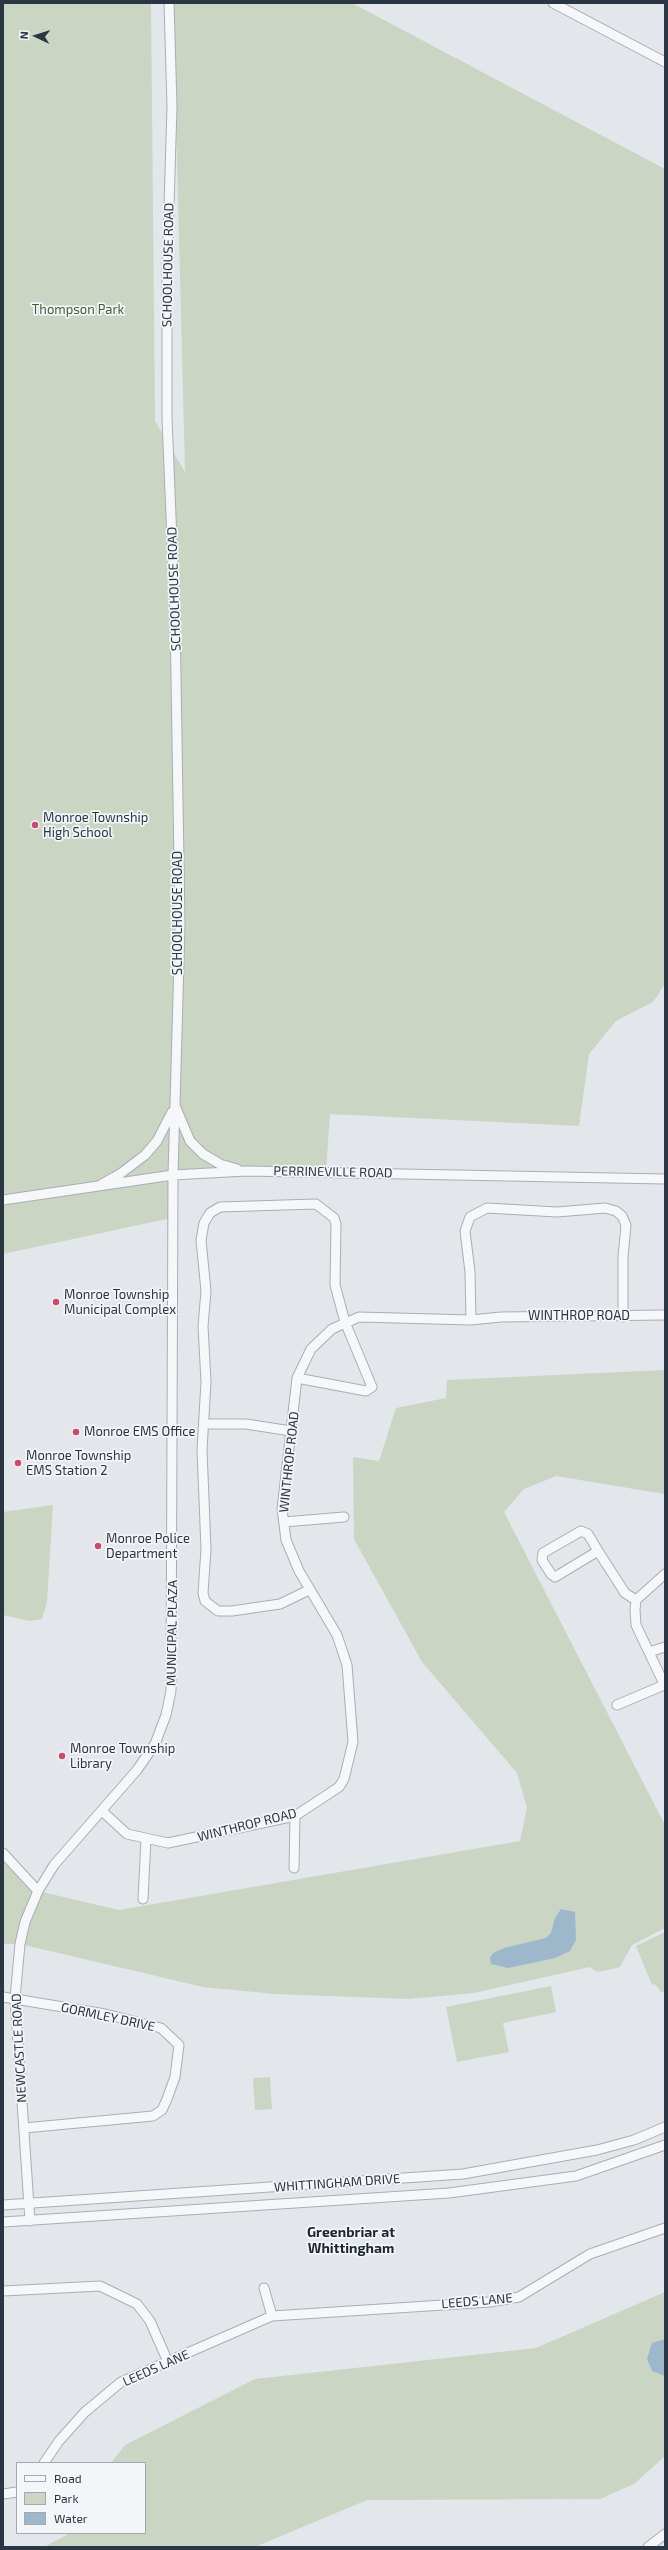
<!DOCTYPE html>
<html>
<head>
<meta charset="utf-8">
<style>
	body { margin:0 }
	#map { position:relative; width:668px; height:2550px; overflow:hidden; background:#e3e7eb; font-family:"Exo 2",sans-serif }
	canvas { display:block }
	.frame { position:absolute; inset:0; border:4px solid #2a3643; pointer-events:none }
	.legend { position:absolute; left:16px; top:2462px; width:130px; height:72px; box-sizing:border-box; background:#f3f5f8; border:1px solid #a3a9b0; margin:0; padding:5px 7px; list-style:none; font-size:12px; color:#2a3643 }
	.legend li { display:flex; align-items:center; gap:8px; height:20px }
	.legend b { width:20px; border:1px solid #a3a9b0 }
	.north { position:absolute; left:16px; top:16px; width:40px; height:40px; -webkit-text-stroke:3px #f3f5f8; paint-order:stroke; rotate:274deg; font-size:11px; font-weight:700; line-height:16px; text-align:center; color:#2a3643 }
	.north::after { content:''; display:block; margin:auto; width:14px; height:18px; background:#2a3643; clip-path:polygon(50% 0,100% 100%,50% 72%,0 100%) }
</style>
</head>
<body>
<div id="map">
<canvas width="668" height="2550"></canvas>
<div class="frame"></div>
<ul class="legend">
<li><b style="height:5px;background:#f6f7f9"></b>Road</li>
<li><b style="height:11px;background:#cad5c4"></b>Park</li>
<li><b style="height:11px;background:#9eb8cb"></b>Water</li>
</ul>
<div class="north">N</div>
</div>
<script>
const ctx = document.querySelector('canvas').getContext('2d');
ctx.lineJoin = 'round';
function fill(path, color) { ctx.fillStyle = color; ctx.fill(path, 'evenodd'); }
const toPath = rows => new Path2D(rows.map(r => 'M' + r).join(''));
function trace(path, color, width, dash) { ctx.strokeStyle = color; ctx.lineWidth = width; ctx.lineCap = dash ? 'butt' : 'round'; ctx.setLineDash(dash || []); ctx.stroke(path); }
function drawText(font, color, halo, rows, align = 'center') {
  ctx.font = font + ' "Exo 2",sans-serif'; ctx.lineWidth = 3.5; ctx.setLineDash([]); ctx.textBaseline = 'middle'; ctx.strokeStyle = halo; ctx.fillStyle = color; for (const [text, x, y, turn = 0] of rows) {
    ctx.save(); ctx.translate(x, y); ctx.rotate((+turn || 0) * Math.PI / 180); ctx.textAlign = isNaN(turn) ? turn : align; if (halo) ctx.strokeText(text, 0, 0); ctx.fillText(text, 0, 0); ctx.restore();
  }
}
fill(toPath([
	[3,3,151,3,155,421,185,472,173,3,352,3,665,169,665,984,653,1002,616,1021,589,1054,579,1126,330,1114,326,1170,177,1174,176,1217,3,1254],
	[665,1370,665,1494,556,1476,524,1489,504,1512,665,1825,665,1928,632,1945,620,1967,608,1970,597,1972,590,1967,474,1993,409,1999,275,1994,203,1987,20,1944,3,1944,3,1853,38,1891,119,1910,520,1841,527,1808,517,1773,422,1662,354,1539,353,1457,379,1461,396,1408,446,1398,447,1380],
	[53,1505,47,1602,42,1619,29,1621,3,1615,3,1512],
	[665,1932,665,1992,661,1992,655,1984,652,1985,636,1946],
	[551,1986,556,2012,503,2023,509,2052,457,2062,446,2007],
	[270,2077,272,2109,255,2110,253,2078],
	[665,2292,665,2456,634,2484,600,2499,367,2500,255,2547,44,2547,70,2533,145,2533,145,2463,111,2463,125,2445,255,2379,536,2348]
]), '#cad5c4');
fill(toPath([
	[561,1909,575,1912,576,1940,570,1951,555,1958,508,1968,491,1964,490,1958,493,1953,504,1948,546,1938,551,1933,555,1918],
	[665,2339,665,2376,652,2371,647,2359,652,2343]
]), '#9eb8cb');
const minor = toPath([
	[553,3,665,62],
	[176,1108,190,1141,203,1154,220,1164,237,1169],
	[102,1184,120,1174,145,1155,157,1141,172,1112],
	[3,1200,173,1175,246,1171,665,1179],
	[471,1320,470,1272,465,1231,470,1217,487,1208,557,1212,605,1208,616,1211,622,1216,626,1225,623,1257,623,1317],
	[297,1378,366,1391,372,1387,345,1322,335,1285,336,1224,334,1218,316,1204,220,1207,210,1213,204,1223,201,1240,206,1291,203,1326,206,1382,202,1450,206,1549,203,1593,205,1601,218,1611,232,1611,280,1604,309,1590],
	[205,1424,246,1424,291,1431],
	[284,1522,344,1517],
	[581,1531,588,1534,598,1551,555,1577,551,1574,542,1560,543,1553,581,1531],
	[598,1551,625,1593,636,1600],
	[665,1574,636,1600,635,1610,636,1625,665,1686],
	[649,1652,665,1647],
	[617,1705,664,1685],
	[102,1811,127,1834,168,1843,295,1816,339,1787,344,1779,353,1742,347,1665,337,1635,299,1571,286,1540,282,1509,297,1378,311,1349,332,1329,359,1317,471,1320,501,1317,665,1315],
	[3,1853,38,1891],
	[294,1868,295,1816],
	[143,1899,146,1839],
	[3,1997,105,2014,161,2028,179,2045,175,2077,167,2099,162,2110,153,2116,24,2128],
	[3,2205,463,2174,597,2150,634,2140,665,2127],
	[30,2221,15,1998,20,1944,25,1922,38,1891,54,1865,137,1770,155,1744,166,1715,171,1691,173,1175,180,925,175,615,167,418,167,273,172,106,169,3],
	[3,2222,449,2193,576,2176,665,2145],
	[264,2288,272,2316],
	[3,2291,100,2286,137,2304,150,2321,168,2362],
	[44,2463,59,2441,85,2412,121,2382,272,2316,490,2302,519,2297,590,2254,665,2228],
	[3,2494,17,2492],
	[648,2547,665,2534]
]);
trace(minor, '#a8aeb5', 11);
trace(minor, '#f6f7f9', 9);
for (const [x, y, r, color] of [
	[35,825,4,"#cf496b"],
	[56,1302,4,"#cf496b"],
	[76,1432,4,"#cf496b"],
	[18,1463,4,"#cf496b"],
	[98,1546,4,"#cf496b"],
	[62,1756,4,"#cf496b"]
]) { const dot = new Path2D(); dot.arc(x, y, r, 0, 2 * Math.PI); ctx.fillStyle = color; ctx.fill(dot); trace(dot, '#f3f5f8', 1.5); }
drawText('13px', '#2a3643', '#f3f5f8', [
	["SCHOOLHOUSE ROAD",168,265,-89],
	["SCHOOLHOUSE ROAD",174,589,-92],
	["SCHOOLHOUSE ROAD",178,913,-90],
	["PERRINEVILLE ROAD",333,1172,1],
	["WINTHROP ROAD",579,1316],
	["WINTHROP ROAD",289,1462,-84],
	["MUNICIPAL PLAZA",172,1633,-89],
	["WINTHROP ROAD",247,1825,-14],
	["GORMLEY DRIVE",108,2017,12],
	["NEWCASTLE ROAD",19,2048,-93],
	["WHITTINGHAM DRIVE",337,2183,-4],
	["LEEDS LANE",477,2301,-5],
	["LEEDS LANE",156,2368,-24]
]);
drawText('13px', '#435f38', '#f3f5f8', [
	["Thompson Park",78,310]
]);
drawText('13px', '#2a3643', '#f3f5f8', [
	["Monroe Township",43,818],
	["High School",43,833],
	["Monroe Township",64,1295],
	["Municipal Complex",64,1310],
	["Monroe EMS Office",84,1432],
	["Monroe Township",26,1456],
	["EMS Station 2",26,1471],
	["Monroe Police",106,1539],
	["Department",106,1554],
	["Monroe Township",70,1749],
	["Library",70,1764]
], 'left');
drawText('bold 14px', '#1d2734', '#f3f5f8', [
	["Greenbriar at",351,2232],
	["Whittingham",351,2248]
]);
</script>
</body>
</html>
